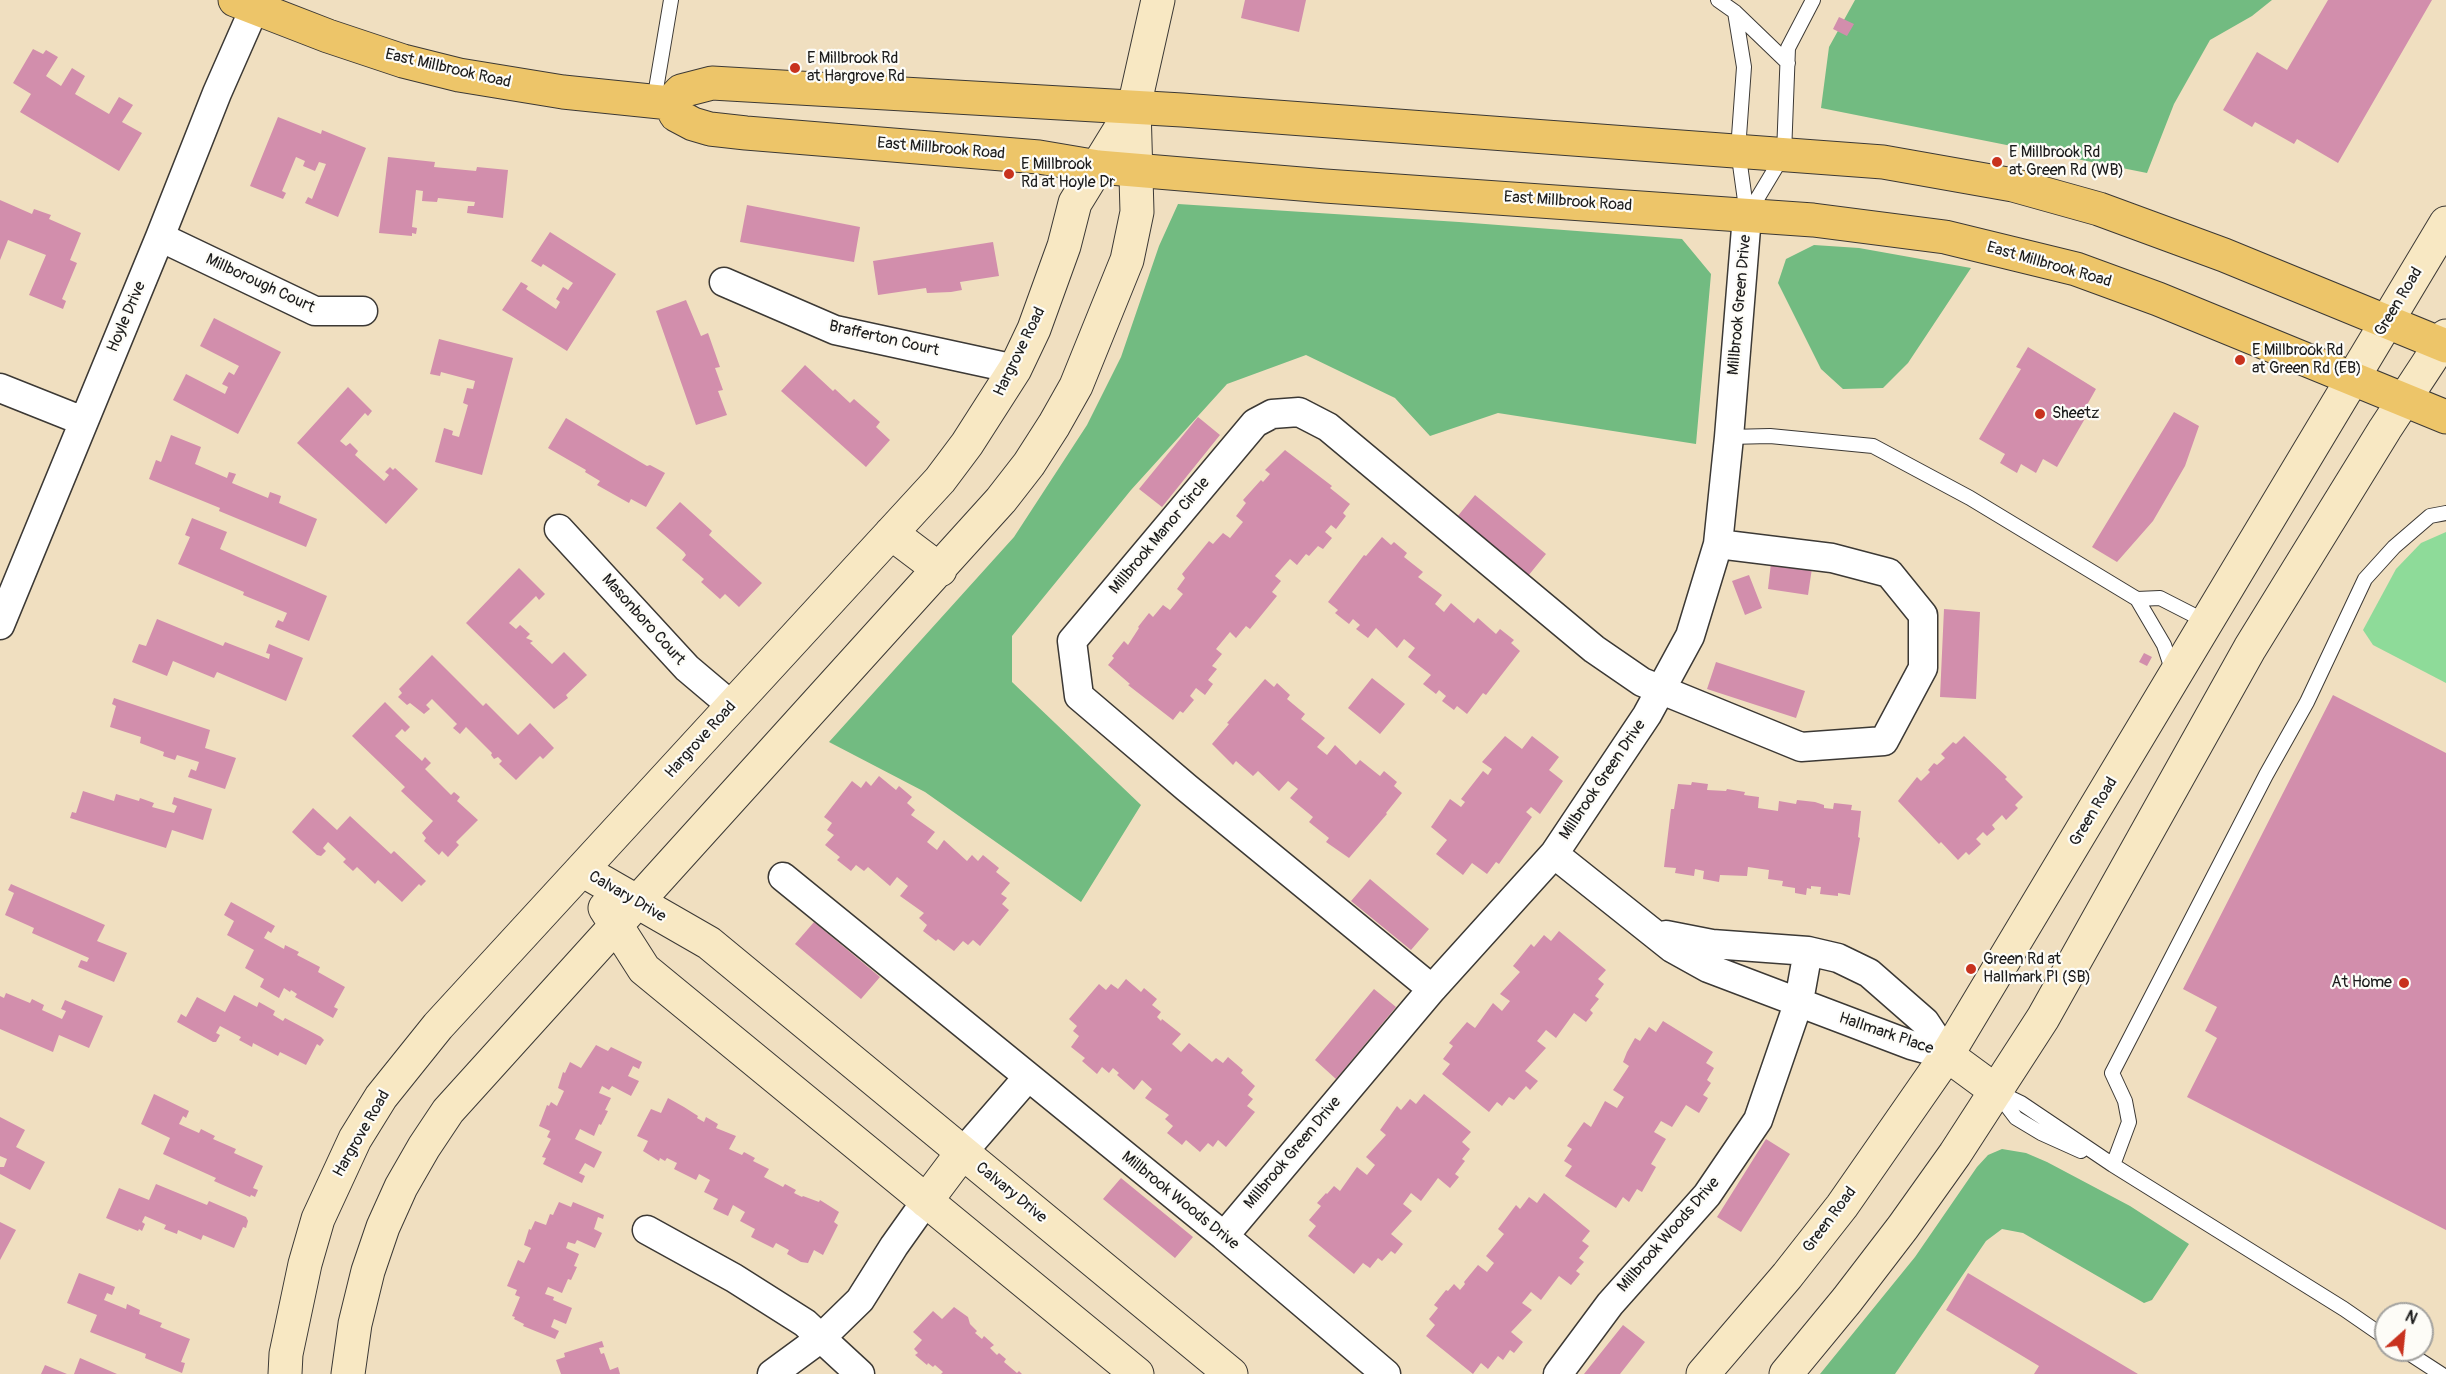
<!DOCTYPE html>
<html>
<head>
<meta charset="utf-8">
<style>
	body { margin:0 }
	#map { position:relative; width:2446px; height:1374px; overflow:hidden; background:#f0dfc0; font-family:Pangolin,sans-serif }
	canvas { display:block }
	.north { position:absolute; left:2374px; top:1302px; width:60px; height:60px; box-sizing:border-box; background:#fdfcf7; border:2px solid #a3a29f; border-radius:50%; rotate:27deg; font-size:16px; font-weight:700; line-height:24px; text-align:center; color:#1c1c1c }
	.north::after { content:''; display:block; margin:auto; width:21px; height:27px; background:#c8321e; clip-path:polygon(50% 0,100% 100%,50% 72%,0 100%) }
</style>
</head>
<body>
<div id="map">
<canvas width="2446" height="1374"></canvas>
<div class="north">N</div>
</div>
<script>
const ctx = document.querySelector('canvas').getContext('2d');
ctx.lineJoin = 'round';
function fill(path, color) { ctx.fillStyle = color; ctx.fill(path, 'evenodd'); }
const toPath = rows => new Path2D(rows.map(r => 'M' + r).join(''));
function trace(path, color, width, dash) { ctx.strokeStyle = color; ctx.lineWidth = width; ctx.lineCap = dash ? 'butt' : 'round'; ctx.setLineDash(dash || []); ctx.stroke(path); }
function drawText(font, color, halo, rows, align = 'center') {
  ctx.font = font + ' Pangolin,sans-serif'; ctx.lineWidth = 4.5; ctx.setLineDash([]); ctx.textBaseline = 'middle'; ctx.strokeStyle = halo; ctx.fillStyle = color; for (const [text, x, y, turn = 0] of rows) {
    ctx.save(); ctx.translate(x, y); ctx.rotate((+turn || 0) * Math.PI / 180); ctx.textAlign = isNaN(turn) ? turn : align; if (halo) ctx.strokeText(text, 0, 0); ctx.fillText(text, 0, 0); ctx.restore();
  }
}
fill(toPath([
	[2446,532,2446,683,2373,645,2363,630,2396,569,2421,543]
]), '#8edb99');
fill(toPath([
	[1855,0,2272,0,2252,16,2210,40,2174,104,2147,173,1821,108,1829,47],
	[1178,204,1459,222,1682,239,1711,274,1696,444,1498,413,1430,436,1395,398,1306,355,1227,384,1131,490,1012,636,1012,682,1141,805,1081,902,925,792,829,742,1014,537,1087,425,1121,357,1159,246],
	[1814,245,1859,248,1971,268,1908,363,1883,388,1843,389,1821,369,1778,283,1786,259],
	[2002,1149,2026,1153,2047,1162,2130,1206,2189,1244,2152,1300,2144,1303,2023,1233,2002,1229,1986,1241,1895,1374,1820,1374,1915,1257,1977,1167,1988,1155]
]), '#72bb81');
fill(toPath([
	[1245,0,1306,0,1299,32,1241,18],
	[2328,0,2432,0,2338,163,2297,139,2294,144,2255,122,2252,127,2223,110,2257,52,2287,70],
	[1839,17,1854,24,1847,36,1833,29],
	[33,49,43,54,46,50,58,57,46,76,61,86,72,68,85,76,75,94,109,114,119,97,133,105,122,122,142,133,119,171,20,112,31,94,13,83],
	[278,117,321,134,322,130,366,148,338,217,305,203,308,197,312,199,326,164,319,162,315,171,303,166,305,161,296,157,282,191,286,193,283,199,250,186],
	[388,157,435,162,434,167,476,171,477,167,508,170,503,218,467,213,468,206,474,206,475,202,438,198,437,202,422,201,423,191,416,190,412,227,417,228,416,234,412,233,412,236,379,233],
	[0,200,32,214,34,209,51,215,49,219,81,233,70,260,77,263,62,299,66,301,63,309,29,295,46,255,8,240,0,260],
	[747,205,860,227,854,262,740,242],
	[550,232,616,274,567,351,502,310,521,282,528,286,526,289,556,309,560,302,556,299,563,287,568,290,573,283,543,264,541,267,531,261],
	[993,242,999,276,960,282,962,290,951,292,927,293,926,288,878,295,873,261],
	[686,300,701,336,708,333,720,367,715,368,723,390,718,391,727,415,696,425,656,311],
	[214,318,281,352,238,434,173,400,186,374,225,394,228,387,222,384,229,372,234,375,239,366,200,346],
	[439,339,513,358,482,475,435,462,444,428,453,431,452,435,459,437,468,405,463,403,467,388,473,389,475,381,441,372,440,376,430,374],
	[2028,347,2096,389,2083,412,2087,415,2057,467,2043,459,2036,473,2021,464,2017,473,2000,463,2005,454,1979,439,2021,369,2016,367],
	[805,365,833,391,835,389,850,403,854,399,880,422,876,427,890,440,866,467,781,391],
	[348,387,372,411,368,416,365,413,340,441,346,446,350,443,358,451,355,455,384,481,389,475,385,472,390,467,393,470,395,468,418,489,386,524,297,443],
	[2174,412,2199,426,2185,466,2153,521,2117,562,2092,547],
	[1198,417,1220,435,1162,507,1139,489],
	[566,418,647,466,650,465,665,473,646,507,631,499,629,503,597,485,600,481,585,472,586,470,548,448],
	[171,435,201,447,195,464,227,478,229,472,236,474,232,483,268,498,270,492,281,496,279,503,317,519,306,547,219,511,220,508,149,479,156,460,161,462],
	[1285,450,1332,486,1330,488,1350,504,1343,513,1346,516,1336,529,1331,525,1325,532,1332,538,1323,549,1318,546,1309,556,1306,554,1297,565,1290,559,1275,576,1281,581,1272,592,1277,596,1250,629,1246,626,1236,638,1230,632,1216,649,1222,654,1212,666,1217,669,1208,680,1213,684,1205,695,1196,688,1190,696,1194,700,1183,713,1180,711,1173,720,1128,685,1130,684,1108,665,1114,658,1112,656,1124,641,1128,645,1139,628,1138,627,1149,613,1153,617,1163,605,1170,610,1183,594,1177,589,1185,578,1182,574,1209,541,1213,544,1223,533,1230,538,1243,522,1236,516,1246,503,1243,500,1261,480,1263,482,1270,474,1265,470],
	[1475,495,1546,554,1528,576,1457,517],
	[680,502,712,531,709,535,762,583,739,607,725,594,720,599,701,582,704,579,682,560,686,555,684,552,656,528],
	[192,518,227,532,220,549,327,596,309,641,275,627,278,620,283,622,287,613,243,595,244,592,178,564,190,537,185,535],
	[1382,537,1391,545,1394,542,1407,553,1404,557,1423,572,1418,577,1442,595,1435,604,1444,612,1451,603,1474,623,1478,618,1496,634,1500,629,1514,640,1511,643,1520,651,1486,695,1483,693,1467,714,1457,706,1454,710,1442,701,1446,696,1439,690,1436,694,1423,684,1431,675,1408,657,1415,648,1404,639,1397,648,1376,628,1368,638,1356,629,1360,625,1353,619,1349,624,1335,613,1338,610,1328,602,1364,555,1366,556],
	[1771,563,1812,568,1808,595,1768,589],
	[519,568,545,594,539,600,536,596,509,623,516,629,520,625,530,634,526,638,533,641,530,643,552,664,564,652,587,675,566,695,568,698,554,709,466,623],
	[1749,575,1762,608,1745,615,1732,581],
	[1944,609,1980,612,1976,699,1940,697],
	[157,619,223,646,225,642,269,659,270,654,266,653,269,644,303,658,286,701,217,672,214,678,173,661,167,676,132,662,139,644,146,646],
	[2144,653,2152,657,2147,666,2139,662],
	[432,655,483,706,486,703,518,735,530,723,554,748,543,759,540,756,516,780,499,764,502,761,498,757,494,759,491,755,492,753,466,727,460,734,453,728,457,724,432,699,426,705,430,709,424,714,410,703,407,705,398,697,402,693,399,689],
	[1716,662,1805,691,1796,718,1707,689],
	[1372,678,1405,704,1380,734,1348,708],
	[1265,679,1274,687,1277,683,1290,695,1287,699,1305,714,1301,719,1325,738,1317,747,1327,755,1335,745,1356,765,1360,760,1380,776,1384,771,1397,782,1394,786,1402,793,1386,813,1387,814,1349,858,1326,842,1329,838,1309,822,1313,817,1290,798,1298,789,1288,781,1279,791,1258,771,1253,776,1236,761,1233,765,1212,744,1229,724,1227,723],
	[2333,695,2446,753,2446,1230,2187,1097,2217,1038,2205,1031,2217,1007,2183,989],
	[114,698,210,730,205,748,236,758,225,789,188,777,191,769,196,771,199,762,177,755,175,760,163,756,164,752,140,743,141,737,110,727,116,706,112,704],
	[385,702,410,727,405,732,402,729,395,736,422,761,425,757,431,763,425,769,451,795,454,792,460,797,457,801,478,820,456,842,459,845,448,857,442,851,439,855,424,841,426,838,422,833,433,821,401,791,405,787,352,736],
	[1505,736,1522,749,1532,736,1559,757,1549,770,1563,781,1540,814,1531,807,1526,812,1532,817,1499,864,1496,862,1487,874,1472,863,1463,875,1436,854,1447,840,1431,827,1450,799,1461,807,1465,802,1461,799,1483,771,1488,775,1492,769,1482,762],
	[1964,736,2007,777,2005,779,2023,797,2015,805,2018,808,2006,820,2002,815,1992,825,1995,829,1987,836,1983,832,1976,839,1981,844,1969,855,1966,852,1958,860,1941,842,1939,844,1898,801,1917,777,1921,781,1930,772,1928,770,1934,763,1937,765,1945,758,1941,754,1953,742,1956,744],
	[879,776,896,790,899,786,912,797,907,803,915,810,911,815,935,832,927,842,937,850,944,840,967,861,972,855,978,861,983,855,999,868,996,872,1010,883,1001,894,1007,898,1002,904,1009,910,980,946,973,940,968,945,963,941,954,951,938,939,936,941,923,931,927,925,919,918,924,913,900,896,908,886,897,877,890,886,868,867,864,871,856,865,851,871,837,860,840,857,825,845,834,835,827,830,832,823,824,817,852,781,861,788,866,781,871,786],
	[1692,782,1708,784,1707,790,1726,791,1727,789,1745,792,1744,795,1759,797,1758,808,1778,811,1779,801,1796,804,1797,800,1815,802,1824,805,1824,808,1833,809,1834,803,1852,805,1851,810,1861,811,1858,837,1860,838,1850,895,1838,893,1838,896,1820,894,1821,887,1811,886,1811,889,1807,888,1806,895,1795,893,1795,888,1782,886,1783,881,1768,879,1769,870,1748,867,1747,876,1720,875,1719,882,1703,879,1704,871,1695,869,1694,876,1675,873,1676,868,1664,867,1671,809,1674,809,1678,784,1691,785],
	[83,791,114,801,116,794,139,801,140,798,154,803,152,807,174,813,177,806,172,804,174,797,212,809,203,840,172,830,166,848,70,818,72,812,76,813],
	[313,808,337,830,350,816,391,854,394,851,426,881,421,886,419,884,402,902,378,880,375,884,357,867,353,871,343,862,346,859,328,842,323,848,326,851,321,856,317,855,292,832],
	[1370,879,1429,929,1411,950,1351,901],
	[11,884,105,925,97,941,127,953,114,982,78,967,81,960,87,962,89,958,32,933,34,928,5,915,14,893,8,890],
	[231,902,275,926,271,933,268,931,264,938,284,949,285,945,299,952,297,955,320,967,318,972,345,987,334,1007,338,1009,333,1018,295,997,297,994,291,990,290,992,284,988,279,998,260,987,264,979,245,968,254,950,227,935,234,921,224,915],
	[814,922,880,977,861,999,795,944],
	[1559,931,1606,970,1598,979,1604,984,1595,996,1599,999,1590,1010,1593,1013,1586,1022,1574,1013,1556,1038,1546,1030,1537,1041,1546,1048,1525,1071,1538,1081,1530,1090,1526,1086,1514,1100,1509,1097,1502,1106,1497,1102,1489,1112,1442,1074,1450,1064,1443,1059,1453,1046,1449,1043,1467,1022,1475,1028,1493,1003,1502,1011,1510,1001,1500,994,1520,972,1513,966,1531,944,1534,947,1544,935,1551,941],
	[1126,979,1141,992,1144,988,1157,999,1152,1005,1161,1012,1157,1017,1161,1021,1162,1019,1181,1034,1172,1044,1181,1052,1189,1043,1212,1062,1216,1058,1223,1063,1228,1057,1243,1070,1241,1073,1255,1086,1248,1095,1253,1099,1247,1106,1255,1112,1226,1147,1218,1140,1213,1147,1208,1143,1200,1152,1186,1140,1182,1145,1167,1133,1173,1126,1165,1119,1169,1115,1145,1098,1152,1089,1142,1080,1134,1090,1117,1075,1119,1073,1113,1068,1109,1073,1102,1067,1097,1074,1082,1061,1085,1058,1071,1047,1079,1036,1073,1031,1077,1026,1069,1019,1099,984,1106,990,1111,984,1118,989],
	[1374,989,1396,1007,1336,1079,1315,1060],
	[6,993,30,1003,32,999,44,1005,42,1010,62,1019,66,1011,61,1009,65,1000,103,1016,89,1048,59,1035,53,1052,0,1029,0,996,4,998],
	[234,995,257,1007,259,1002,275,1011,273,1015,283,1021,285,1018,321,1037,324,1040,320,1046,317,1044,306,1065,280,1052,278,1056,253,1043,252,1047,239,1040,241,1037,220,1026,216,1033,220,1035,216,1042,213,1042,177,1022,181,1014,186,1017,197,997,225,1012],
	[1663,1021,1713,1052,1706,1063,1714,1068,1707,1080,1711,1083,1703,1095,1708,1098,1699,1113,1686,1105,1672,1127,1661,1121,1654,1132,1666,1139,1651,1164,1656,1167,1642,1192,1637,1189,1629,1202,1623,1197,1616,1208,1565,1176,1572,1166,1564,1161,1572,1149,1567,1146,1584,1122,1591,1127,1605,1101,1617,1108,1624,1097,1613,1090,1629,1066,1623,1062,1627,1052,1635,1038,1640,1041,1649,1027,1656,1032],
	[596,1045,608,1051,611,1047,642,1062,639,1069,633,1066,628,1076,639,1081,631,1096,612,1086,609,1090,602,1086,599,1093,611,1098,605,1110,608,1111,601,1125,599,1124,594,1136,580,1129,575,1139,602,1152,594,1168,585,1163,579,1173,585,1176,582,1183,543,1164,546,1158,542,1157,551,1139,547,1137,550,1131,539,1126,547,1105,549,1106,551,1102,557,1106,564,1091,558,1088,563,1072,565,1073,570,1062,581,1068],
	[154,1094,189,1111,186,1118,183,1116,179,1124,199,1133,201,1129,215,1136,213,1139,236,1149,234,1153,263,1166,253,1188,258,1190,255,1197,251,1195,250,1197,214,1181,216,1178,163,1154,170,1138,141,1124],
	[1424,1094,1471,1132,1462,1142,1470,1149,1462,1159,1465,1161,1455,1174,1459,1177,1450,1188,1438,1178,1421,1201,1411,1193,1403,1204,1412,1211,1391,1234,1403,1244,1395,1254,1391,1251,1382,1261,1378,1258,1370,1268,1363,1263,1354,1274,1308,1236,1316,1226,1309,1220,1321,1206,1317,1203,1326,1193,1327,1194,1334,1186,1340,1191,1357,1167,1367,1175,1375,1165,1366,1157,1386,1135,1380,1130,1397,1106,1401,1110,1410,1099,1416,1104],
	[668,1098,684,1107,698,1116,697,1118,704,1122,706,1117,718,1124,716,1128,736,1136,729,1149,742,1155,744,1152,755,1158,753,1161,769,1169,764,1177,783,1187,785,1184,796,1190,794,1193,802,1197,803,1196,819,1202,820,1200,839,1212,834,1222,838,1225,823,1255,814,1250,808,1263,801,1262,787,1254,789,1250,776,1243,773,1248,751,1237,755,1229,740,1221,745,1212,733,1205,728,1216,713,1209,718,1199,704,1192,710,1180,699,1174,696,1180,674,1169,677,1163,667,1158,665,1161,660,1158,659,1161,643,1151,648,1141,637,1136,651,1109,661,1113],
	[0,1117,25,1130,16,1147,45,1162,30,1190,0,1174,0,1167,4,1167,7,1159,0,1156],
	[1766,1139,1790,1154,1741,1232,1717,1217],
	[1121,1178,1193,1237,1175,1258,1103,1199],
	[156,1184,207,1205,209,1201,246,1217,248,1221,246,1228,243,1227,234,1248,203,1235,201,1240,178,1230,177,1234,164,1229,166,1225,145,1216,142,1222,145,1224,142,1231,139,1229,138,1231,106,1218,119,1188,149,1200],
	[1544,1193,1590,1231,1582,1241,1589,1246,1579,1258,1584,1262,1576,1271,1580,1274,1571,1285,1559,1276,1541,1300,1531,1292,1522,1303,1532,1310,1511,1332,1523,1342,1514,1353,1510,1350,1503,1360,1498,1356,1488,1369,1481,1363,1473,1374,1426,1336,1435,1325,1429,1319,1438,1308,1434,1305,1446,1290,1448,1291,1454,1284,1460,1290,1465,1284,1464,1282,1478,1265,1487,1272,1494,1263,1486,1256,1504,1234,1498,1229,1516,1205,1520,1209,1529,1197,1537,1203],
	[559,1202,571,1207,573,1202,604,1215,603,1219,598,1217,594,1229,602,1233,595,1248,577,1240,575,1244,568,1242,566,1248,579,1254,574,1266,577,1267,571,1280,568,1279,562,1293,548,1287,545,1294,554,1297,553,1300,572,1308,566,1324,554,1319,551,1327,559,1331,555,1339,523,1326,524,1324,514,1319,515,1317,512,1316,520,1297,515,1295,517,1290,507,1286,518,1260,524,1263,531,1248,524,1245,529,1229,531,1230,535,1221,546,1225,550,1214,553,1215],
	[0,1222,16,1230,0,1260],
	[79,1273,115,1287,112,1295,107,1293,104,1300,126,1309,127,1304,140,1310,139,1314,162,1323,160,1327,190,1339,181,1362,185,1363,182,1373,145,1358,146,1354,90,1332,97,1315,67,1303],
	[1968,1273,2138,1374,2034,1374,2039,1366,1946,1310],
	[954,1307,968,1317,970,1324,977,1331,975,1333,982,1339,984,1336,994,1345,990,1348,997,1355,999,1353,1006,1359,1004,1362,1017,1373,1019,1371,1022,1374,941,1374,943,1372,935,1365,933,1367,928,1363,927,1365,915,1355,918,1353,914,1349,922,1340,913,1332,933,1311,942,1319],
	[1623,1325,1645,1342,1620,1374,1584,1374],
	[602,1341,604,1347,599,1348,601,1354,604,1353,610,1370,618,1367,620,1374,561,1374,556,1360,565,1357,564,1353],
	[80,1358,117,1374,74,1374],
	[45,1365,67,1374,41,1374]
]), '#d28eac');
const lane = toPath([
	[1718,0,1735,12,1788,63],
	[1735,12,1744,67,1738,150,1747,215],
	[654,101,671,0],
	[1748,214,1784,154,1788,48,1813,0],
	[1729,437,1770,436,1873,446,1970,498,2137,599,2164,645,2173,672],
	[2137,599,2160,598,2207,622],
	[1996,1091,2021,1103,2113,1165,2344,1309,2386,1338],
	[1997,1093,2016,1118,2041,1133,2081,1151],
	[2113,1165,2129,1122,2125,1101,2112,1073,2266,775,2307,702,2365,579,2394,547,2430,516,2446,513],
	[2404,1350,2441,1374]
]);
const street = toPath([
	[160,237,315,311,363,311],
	[724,282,835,330,1015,369],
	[0,388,83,421],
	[559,529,687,668,732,706],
	[0,625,160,237,217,93,254,9],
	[1554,854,1672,948,1708,968,1911,1045,1947,1055],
	[783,877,1224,1236,1386,1374],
	[1666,935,1712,944,1808,951,1838,958,1869,973,1925,1022,1947,1055],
	[1432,989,1187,788,1079,696,1072,641,1255,423,1272,414,1299,412,1328,427,1594,649,1642,682,1801,747,1884,741,1923,668,1923,615,1889,573,1832,558,1718,544],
	[962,1153,1028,1077],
	[647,1230,734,1278,805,1323,821,1338,860,1300,894,1246,926,1201],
	[1224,1236,1432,989,1554,854,1647,715,1690,636,1718,544,1729,437,1747,216],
	[772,1374,821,1338,860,1374],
	[1558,1374,1610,1304,1707,1195,1758,1120,1799,1001,1808,951]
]);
const secondary = toPath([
	[891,533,940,570],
	[582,870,709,943,1231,1374],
	[605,908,644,969,1137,1374],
	[1947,1055,1996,1091],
	[926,1201,962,1153],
	[285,1374,286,1354,305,1264,318,1219,355,1139,381,1097,438,1026,940,480,967,444,1015,369,1034,329,1064,246,1075,203,1134,107],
	[348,1374,355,1324,368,1271,383,1227,401,1187,424,1147,448,1111,1001,500,1029,464,1054,425,1076,386,1127,260,1137,212,1134,107,1158,0],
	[1703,1374,1787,1276,1842,1206,1947,1055,2446,223],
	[1786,1374,1847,1300,1903,1227,1955,1154,2043,1018,2250,648,2385,429,2446,336]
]);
const primary = toPath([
	[235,0,328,36,403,61,459,75,563,92,670,103],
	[670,103,676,115,693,124,710,129,746,133,1039,157,1098,167,1325,186,1813,220,1945,237,2076,269,2158,299,2446,417],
	[670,103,681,91,712,83,1182,110,1883,162,2013,185,2099,209,2224,255,2446,346]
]);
trace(lane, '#3c3935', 16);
trace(street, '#3c3935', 31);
trace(secondary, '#3c3935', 35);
trace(primary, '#3c3935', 35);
trace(lane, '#fff', 14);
trace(street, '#fff', 28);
trace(secondary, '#f8e8c3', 33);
trace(primary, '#edc569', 33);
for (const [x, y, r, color] of [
	[795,68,6,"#c8321e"],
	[1997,162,6,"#c8321e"],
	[1009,174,6,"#c8321e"],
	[2240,360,6,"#c8321e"],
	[2040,414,6,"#c8321e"],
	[1971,969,6,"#c8321e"],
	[2404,983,6,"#c8321e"]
]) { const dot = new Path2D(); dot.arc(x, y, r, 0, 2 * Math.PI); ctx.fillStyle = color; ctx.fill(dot); trace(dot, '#fdfcf7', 2); }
drawText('16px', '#1c1c1c', '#fdfcf7', [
	["E Millbrook Rd",807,59],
	["at Hargrove Rd",807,77],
	["E Millbrook Rd",2009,153],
	["at Green Rd (WB)",2009,171],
	["E Millbrook",1021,165],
	["Rd at Hoyle Dr",1021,183],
	["E Millbrook Rd",2252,351],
	["at Green Rd (EB)",2252,369],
	["Sheetz",2052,414],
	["Green Rd at",1983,960],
	["Hallmark Pl (SB)",1983,978],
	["At Home",2392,983,"right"]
], 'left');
drawText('16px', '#1c1c1c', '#fdfcf7', [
	["East Millbrook Road",448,69,13],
	["East Millbrook Road",941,149,5],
	["East Millbrook Road",1568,202,4],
	["East Millbrook Road",2049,265,16],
	["Millborough Court",260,284,25],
	["Green Road",2399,302,-59],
	["Millbrook Green Drive",1740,305,-85],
	["Hoyle Drive",127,317,-67],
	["Brafferton Court",884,339,13],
	["Hargrove Road",1020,352,-64],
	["Millbrook Manor Circle",1160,536,-50],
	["Masonboro Court",643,620,48],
	["Hargrove Road",701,740,-48],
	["Millbrook Green Drive",1603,780,-56],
	["Green Road",2094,812,-59],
	["Calvary Drive",627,897,30],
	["Hallmark Place",1886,1034,19],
	["Hargrove Road",362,1134,-60],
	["Millbrook Green Drive",1293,1153,-50],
	["Calvary Drive",1011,1193,39],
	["Millbrook Woods Drive",1180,1201,39],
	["Green Road",1830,1220,-53],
	["Millbrook Woods Drive",1669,1235,-49]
]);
</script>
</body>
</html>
